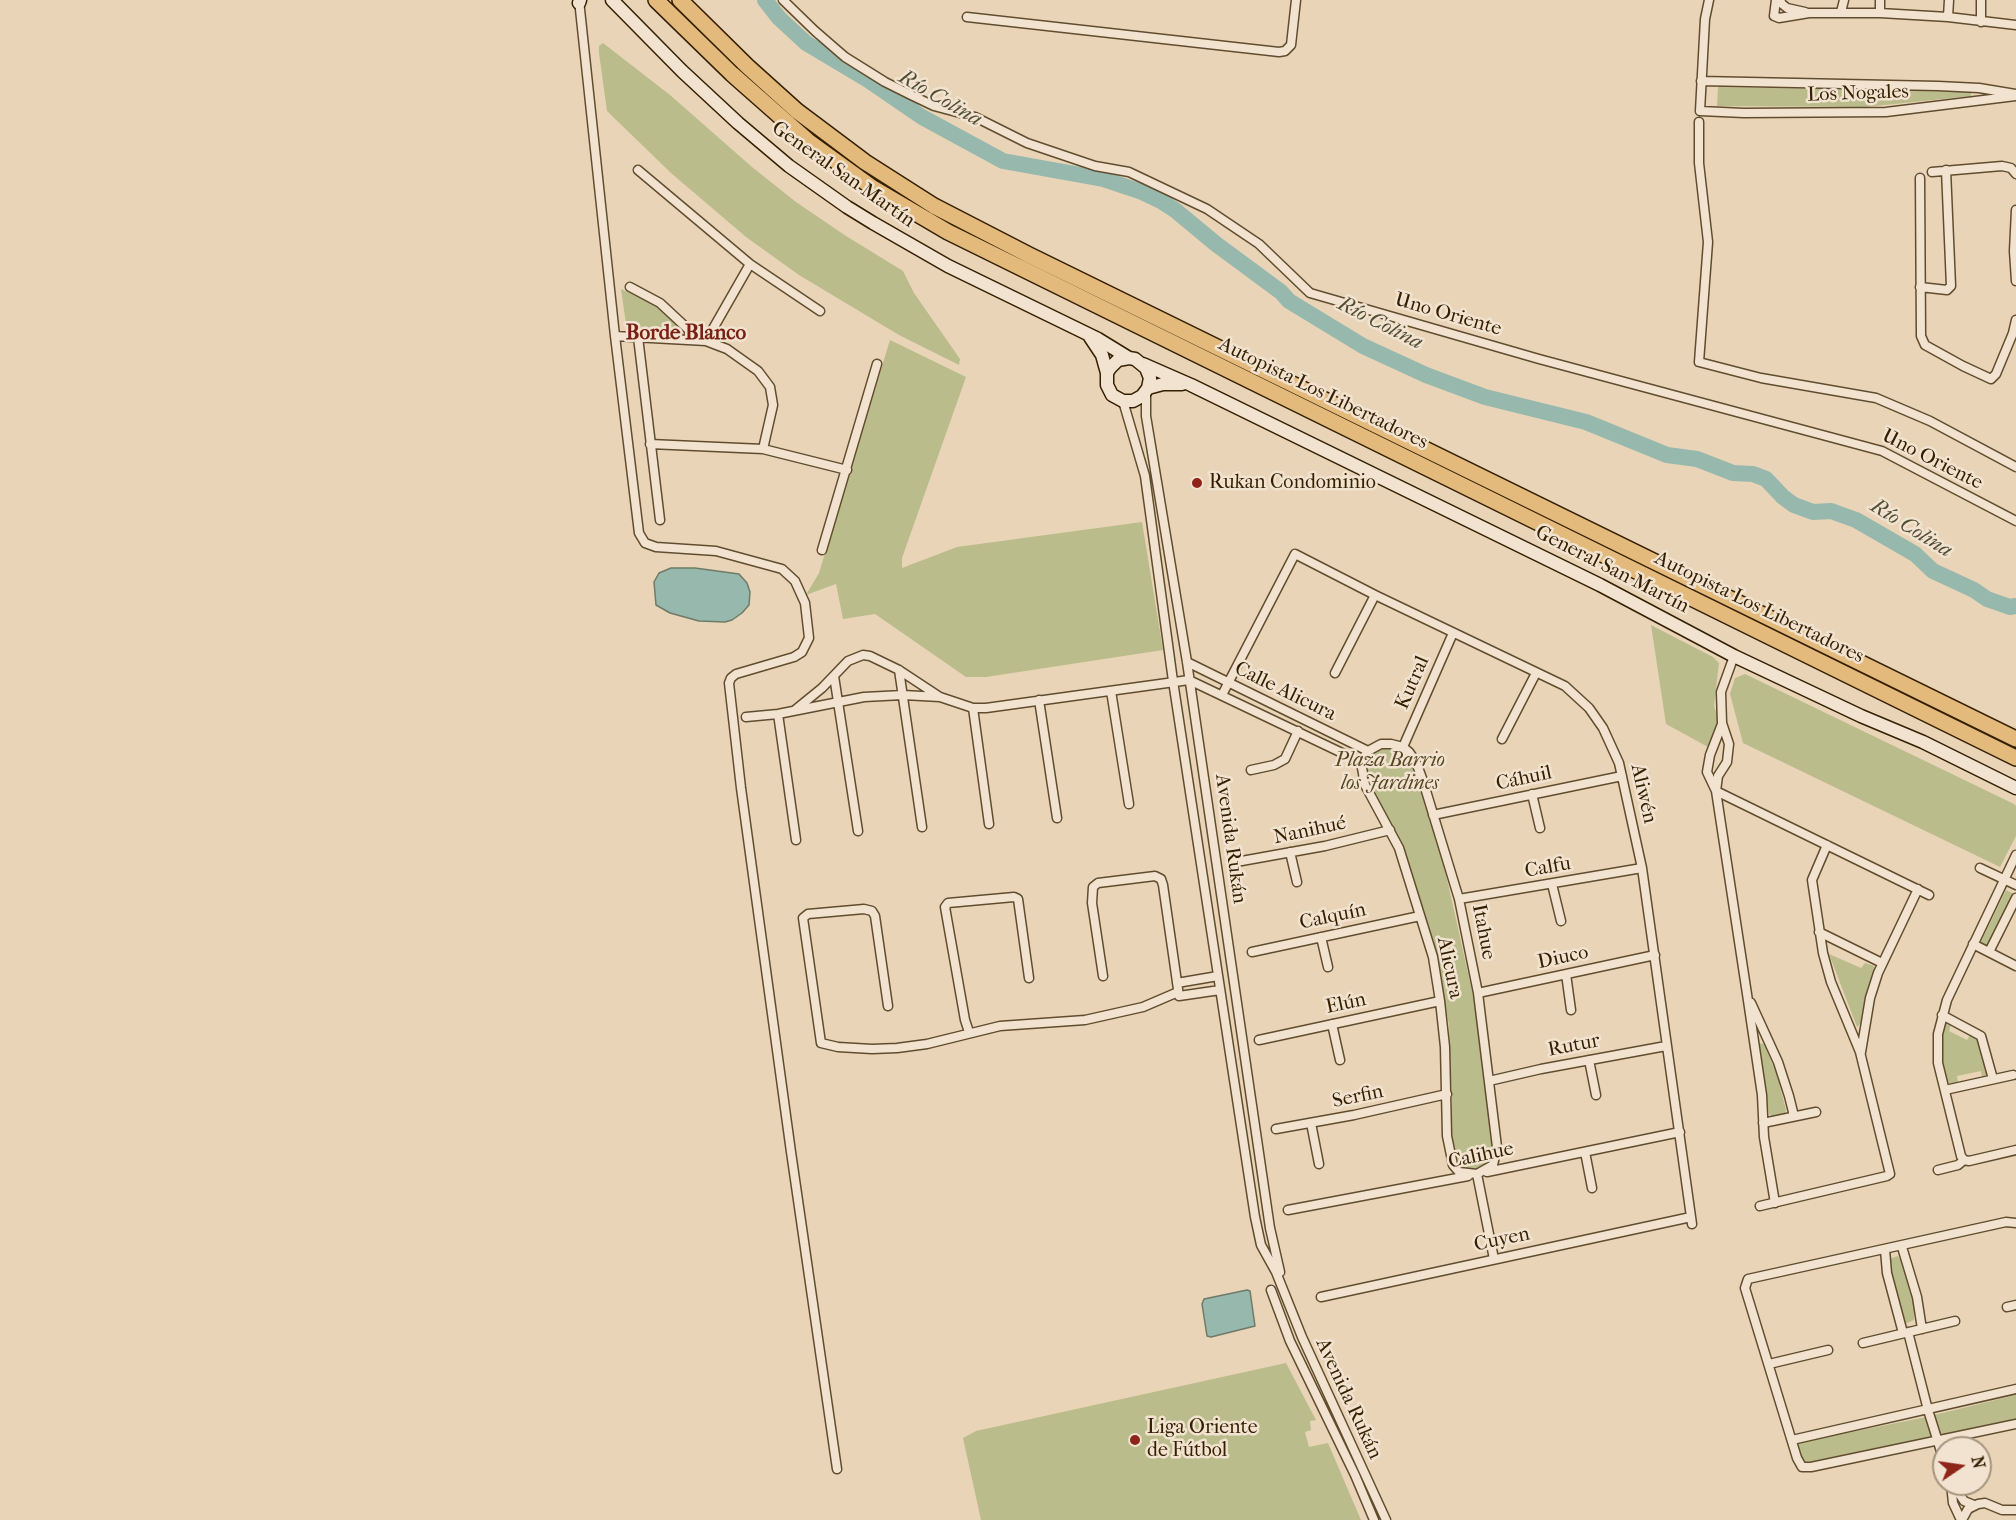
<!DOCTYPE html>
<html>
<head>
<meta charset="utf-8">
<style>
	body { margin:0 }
	#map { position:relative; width:2016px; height:1520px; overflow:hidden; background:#e9d4b7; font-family:"IM FELL French Canon",serif }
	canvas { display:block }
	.north { position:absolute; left:1932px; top:1436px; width:60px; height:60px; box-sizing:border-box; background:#f1e3d0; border:2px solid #a5957d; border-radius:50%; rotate:77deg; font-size:16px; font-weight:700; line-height:24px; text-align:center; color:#342000 }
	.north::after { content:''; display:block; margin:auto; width:21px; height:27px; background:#8f2418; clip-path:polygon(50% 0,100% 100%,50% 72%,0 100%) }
</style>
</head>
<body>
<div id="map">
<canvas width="2016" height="1520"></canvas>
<div class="north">N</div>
</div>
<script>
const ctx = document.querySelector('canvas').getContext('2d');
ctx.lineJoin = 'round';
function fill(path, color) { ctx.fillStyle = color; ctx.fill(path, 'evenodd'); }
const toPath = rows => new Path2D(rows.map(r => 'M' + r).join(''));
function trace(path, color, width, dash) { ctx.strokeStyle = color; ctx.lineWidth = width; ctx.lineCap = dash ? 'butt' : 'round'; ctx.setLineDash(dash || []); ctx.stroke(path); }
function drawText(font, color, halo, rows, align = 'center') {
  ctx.font = font + ' "IM FELL French Canon",serif'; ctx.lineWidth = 5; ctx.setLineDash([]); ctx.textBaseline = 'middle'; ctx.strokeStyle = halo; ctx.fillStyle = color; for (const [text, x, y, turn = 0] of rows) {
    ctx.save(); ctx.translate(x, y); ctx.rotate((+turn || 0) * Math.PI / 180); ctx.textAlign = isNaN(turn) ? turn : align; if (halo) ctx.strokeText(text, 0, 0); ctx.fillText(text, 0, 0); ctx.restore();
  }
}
fill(toPath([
	[603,43,670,95,752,167,796,202,846,236,903,271,914,293,960,359,959,365,899,335,799,275,746,237,671,173,607,111,599,53,599,46],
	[1718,87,1971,92,1971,96,1866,107,1717,106],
	[621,289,657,306,684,331,685,336,627,331],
	[890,340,966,377,902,558,902,568,957,547,1142,522,1163,650,986,677,966,677,875,614,843,619,836,584,806,595,819,573],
	[1651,625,1713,657,1719,663,1714,706,1719,721,1708,747,1666,724],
	[1745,674,2014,804,2016,806,2016,836,2000,867,1743,743,1730,694,1735,678],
	[1383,747,1399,748,1408,755,1431,819,1447,879,1486,1054,1497,1147,1487,1167,1471,1171,1459,1164,1451,1137,1452,1103,1449,1025,1435,951,1402,847,1368,780,1367,764,1374,753],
	[2006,890,2014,894,1988,948,1980,944],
	[1829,954,1861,968,1865,963,1874,966,1875,970,1868,990,1863,1021,1857,1027],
	[1946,1024,1951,1025,1949,1031,1967,1040,1970,1035,1979,1040,1987,1073,1985,1076,1982,1077,1981,1071,1957,1076,1958,1083,1951,1084,1947,1082,1941,1055,1942,1033,1944,1025],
	[1759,1043,1764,1044,1777,1075,1786,1110,1785,1114,1772,1116,1769,1114],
	[1898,1256,1906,1269,1914,1298,1914,1320,1905,1324,1898,1302,1889,1259],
	[1286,1363,1316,1420,1310,1421,1311,1430,1305,1432,1309,1447,1328,1443,1361,1520,981,1520,963,1438,976,1431],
	[2016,1395,2016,1421,1806,1464,1800,1457,1797,1443,1926,1417]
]), '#babc8c');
const water = toPath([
	[671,568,695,568,739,574,747,583,750,592,749,605,742,613,732,620,725,622,699,621,670,613,656,605,654,582,659,573,671,568],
	[1247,1290,1250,1291,1255,1326,1211,1337,1207,1336,1202,1304,1204,1299,1247,1290]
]);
fill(water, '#97b8ad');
trace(water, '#6f7b68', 1.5);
trace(toPath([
	[765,0,779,18,806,43,868,80,922,117,1003,161,1103,179,1142,192,1161,201,1175,210,1216,244,1281,292,1289,301,1363,346,1426,375,1485,397,1586,422,1667,455,1697,459,1733,473,1753,474,1766,479,1783,497,1794,505,1813,512,1831,511,1856,520,1915,554,1933,571,1974,590,1987,599,2010,607,2016,606]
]), '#97b8ad', 16);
const street = toPath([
	[579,0,615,336,639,533,645,543,656,547,716,551,782,569,795,581,805,603,809,638,802,652,794,657,736,674,731,678,729,683,741,788,791,1152,837,1469],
	[783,0,815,31,845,57,885,82,911,95,934,106,975,117,1027,143,1095,166,1129,172,1207,209,1259,244,1310,293,1539,359,1882,451,2016,521],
	[1709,0,1705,19,1700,111,1744,113,1886,112,2016,96],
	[1776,0,1774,16,1779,18,1809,13,1880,13,1948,17,2016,25],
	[1780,0,1782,4,1787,8,1805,12],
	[1841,12,1844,0],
	[1880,13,1880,0],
	[967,17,1279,52,1285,51,1291,45,1296,0],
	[1948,17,1949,0],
	[1981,22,1981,0],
	[1701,81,1938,86,1979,88,2016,94],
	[1699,122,1699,163,1708,242,1699,362,1761,378,1876,398,1930,421,2016,467],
	[638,170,750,264,820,311],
	[1932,172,2002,166,2011,168,2016,174],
	[1920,178,1921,336,1925,345,1963,366,1991,379,1996,374,2013,333,2016,320],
	[2016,210,2014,251,2016,281],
	[630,287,660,303,689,330,690,339],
	[1920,287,1947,290,1951,286,1946,170],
	[615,336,706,341,727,349,758,371,770,387,773,405,763,449],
	[638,337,660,520],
	[706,341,750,264],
	[1146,392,1146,416,1187,662,1270,1228,1280,1272],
	[1123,401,1145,476,1173,681,1255,1217,1261,1245,1276,1272,1302,1337,1386,1520],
	[650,444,763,449,847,470],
	[822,550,877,364],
	[1734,656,1721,692,1722,723,1729,744,1727,762,1718,776,1716,791,1747,994,1762,1095,1764,1137,1775,1203],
	[1187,662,1368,751],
	[899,670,922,827],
	[1335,673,1375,595],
	[834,676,858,831],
	[1111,691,1129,804],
	[1222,695,1295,554,1375,595,1565,686,1589,708,1603,728,1619,763,1642,868,1692,1224],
	[1039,700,1057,818],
	[973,708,989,824],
	[795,710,822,688,848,661,863,655,870,656,899,670,940,697,973,708,986,708,1189,680,1361,762],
	[778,714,796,840],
	[746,717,778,714,864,697,903,695,940,697],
	[1722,724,1710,755,1707,772,1716,791,1929,895],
	[1502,739,1536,673],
	[1403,747,1453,633],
	[1361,762,1368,751,1381,744,1391,744,1403,747,1409,752,1416,762,1423,781,1459,899,1478,993,1497,1147,1493,1165,1477,1174],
	[1361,762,1365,785,1399,848,1433,957,1440,1001,1445,1047,1447,1136,1453,1165,1459,1172,1477,1174],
	[1251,770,1274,765,1285,759,1298,731],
	[1532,794,1540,828],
	[1433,815,1622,776],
	[1290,852,1297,882],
	[1236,862,1325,846,1390,830],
	[1980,868,2016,885],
	[1552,884,1561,921],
	[1459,899,1642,868],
	[1819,932,1882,963],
	[1321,937,1328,967],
	[1973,944,2016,966],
	[1252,952,1420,916],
	[1989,952,2016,898],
	[1566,974,1571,1010],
	[1103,976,1092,903,1093,887,1098,883,1155,876,1161,879,1163,885,1179,996,1220,990],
	[1177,983,1218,976],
	[1478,993,1655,955],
	[1751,1003,1778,1062,1789,1096,1794,1116],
	[888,1006,875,916,872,911,864,909,808,914,803,918,821,1043,838,1047,872,1049,897,1048,927,1044,1000,1026,1085,1020,1143,1007,1178,992],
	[1942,1015,1981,1036,1993,1079],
	[1332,1024,1340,1060],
	[969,1032,965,1020,945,907,948,903,1014,897,1018,899,1029,978],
	[1259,1040,1440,1001],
	[1861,1052,1870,998,1878,973,1918,889],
	[1589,1060,1596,1095],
	[1489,1081,1541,1069,1666,1046],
	[1945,1090,2013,1075],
	[1311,1123,1319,1164],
	[1763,1123,1816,1112],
	[1276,1129,1354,1115,1447,1094],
	[1585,1152,1592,1188],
	[1964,1160,1961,1156,1938,1063,1938,1034,1947,1000,2016,855],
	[1938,1170,1958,1165,1964,1160,1969,1161,2016,1150],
	[1487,1172,1680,1132],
	[1477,1174,1494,1259],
	[1760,1206,1887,1176,1890,1174,1860,1052,1831,982,1823,953,1812,880,1827,845],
	[1288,1210,1468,1176],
	[2016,1223,2006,1222,1748,1279,1745,1288,1797,1458,1802,1467,1811,1467,2016,1424],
	[1902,1247,1917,1297,1922,1329],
	[1885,1250,1887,1273,1903,1333],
	[1271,1290,1290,1341,1355,1475,1374,1520],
	[1321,1297,1691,1217],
	[2007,1307,2016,1305],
	[1908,1332,1928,1410,1944,1461],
	[1863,1343,1955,1321],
	[1769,1364,1828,1350],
	[1792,1440,2016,1389],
	[1951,1484,1953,1503,1961,1520],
	[1953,1484,1964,1501,1974,1505],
	[1962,1520,1968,1509,1978,1504,1985,1503,2002,1510,2016,1510]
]);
const secondary = toPath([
	[612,0,682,71,738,123,789,166,847,207,873,223,948,266,1098,339,1129,358],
	[579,3,580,0],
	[1090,337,1102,355,1107,373,1107,385,1112,395,1123,401,1133,401,1142,396,1148,388,1150,378,1146,368,1135,359,1129,358,1118,360,1110,368,1107,373],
	[1143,364,1191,385,1600,585,1734,656,1861,716,1923,742,2016,788],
	[1148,388,1163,384,1182,384]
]);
const highway = toPath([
	[656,0,732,74,808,141,873,188,948,232,2016,758],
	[680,0,747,66,797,111,865,162,934,206,1029,255,2016,739]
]);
trace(street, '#614d2e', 11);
trace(secondary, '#342000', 15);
trace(highway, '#342000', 18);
trace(street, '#f1e3d0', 8);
trace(secondary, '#f1e3d0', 12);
trace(highway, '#e4ba7c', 15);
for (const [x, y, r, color] of [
	[1197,483,6,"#8f2418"],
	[1135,1440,6,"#8f2418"]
]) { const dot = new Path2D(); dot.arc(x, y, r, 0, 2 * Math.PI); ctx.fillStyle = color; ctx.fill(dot); trace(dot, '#f1e3d0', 2); }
drawText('20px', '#342000', '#f1e3d0', [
	["Los Nogales",1858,94,-2],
	["General San Martín",843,175,35],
	["Uno Oriente",1448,315,16],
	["Autopista Los Libertadores",1323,394,26],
	["Uno Oriente",1932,460,27],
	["General San Martín",1612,570,27],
	["Autopista Los Libertadores",1759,608,26],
	["Kutral",1413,683,-66],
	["Calle Alicura",1285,692,26],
	["Cáhuil",1524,779,-12],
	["Aliwén",1643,794,77],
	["Nanihué",1310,831,-12],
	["Avenida Rukán",1230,839,82],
	["Calfu",1548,868,-10],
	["Calquín",1333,917,-12],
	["Itahue",1483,932,79],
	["Diuco",1563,958,-12],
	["Alicura",1449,968,78],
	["Elún",1346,1004,-12],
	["Rutur",1574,1046,-11],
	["Serfin",1358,1097,-12],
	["Calihue",1481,1156,-12],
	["Cuyen",1502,1240,-12],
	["Avenida Rukán",1348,1399,65]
]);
drawText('20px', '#342000', '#f1e3d0', [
	["Rukan Condominio",1209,483],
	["Liga Oriente",1147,1428],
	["de Fútbol",1147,1451]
], 'left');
drawText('italic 20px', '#564723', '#f1e3d0', [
	["Plaza Barrio",1390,761],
	["los Jardines",1390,784]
]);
drawText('italic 21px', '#524e34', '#f1e3d0', [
	["Río Colina",940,99,30],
	["Río Colina",1380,324,27],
	["Río Colina",1911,529,32]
]);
drawText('bold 21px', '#7a1f14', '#f1e3d0', [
	["Borde Blanco",686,334]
]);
</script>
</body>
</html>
